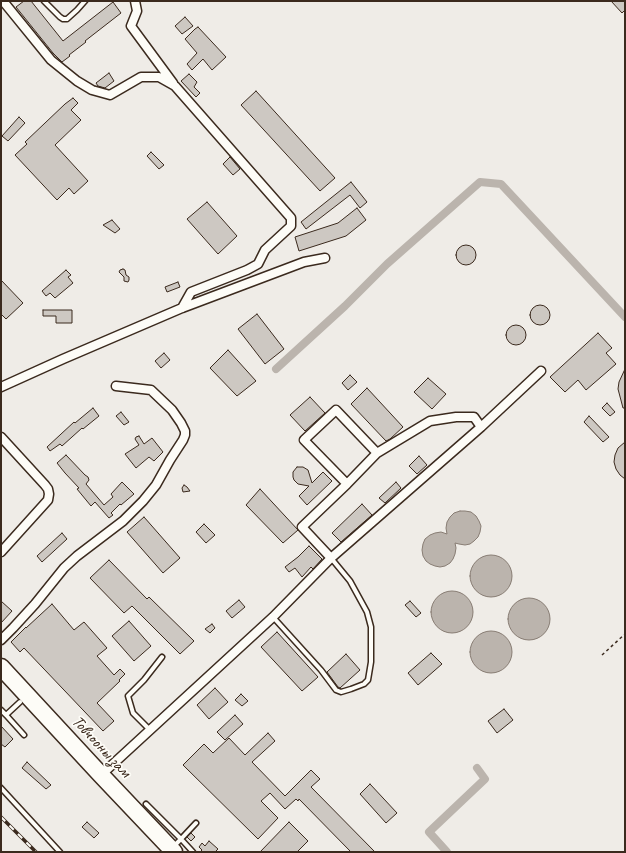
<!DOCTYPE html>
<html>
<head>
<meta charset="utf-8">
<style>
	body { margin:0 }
	#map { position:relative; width:626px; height:853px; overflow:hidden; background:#fdfcf7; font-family:Caveat,sans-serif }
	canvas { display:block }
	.frame { position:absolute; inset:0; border:2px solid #3b2a1e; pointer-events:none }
</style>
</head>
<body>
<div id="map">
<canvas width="626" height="853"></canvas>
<div class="frame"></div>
</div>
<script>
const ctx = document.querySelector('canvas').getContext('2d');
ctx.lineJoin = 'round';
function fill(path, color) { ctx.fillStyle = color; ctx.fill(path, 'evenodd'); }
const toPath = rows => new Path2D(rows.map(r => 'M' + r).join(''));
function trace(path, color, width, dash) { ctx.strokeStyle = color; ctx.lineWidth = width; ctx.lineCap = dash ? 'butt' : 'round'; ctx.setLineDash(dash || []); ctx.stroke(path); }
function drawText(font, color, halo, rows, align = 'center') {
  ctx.font = font + ' Caveat,sans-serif'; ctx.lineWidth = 3.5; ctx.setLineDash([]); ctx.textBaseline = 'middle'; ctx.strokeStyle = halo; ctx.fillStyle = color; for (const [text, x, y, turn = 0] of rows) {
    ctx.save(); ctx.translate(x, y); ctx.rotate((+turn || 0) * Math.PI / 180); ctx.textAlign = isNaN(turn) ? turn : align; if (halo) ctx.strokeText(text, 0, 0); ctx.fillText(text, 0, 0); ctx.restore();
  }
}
fill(toPath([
	[1,1,625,1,625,852,1,852]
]), '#efece7');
const water = toPath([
	[460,511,465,511,471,512,476,516,479,521,481,526,480,532,478,537,474,541,470,544,465,545,459,544,455,543,456,548,455,554,453,559,450,563,445,566,440,567,435,566,430,564,426,561,423,556,422,550,423,544,425,539,430,535,435,533,441,532,447,534,446,528,447,522,450,517,454,513,460,511],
	'470 576a21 21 0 1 1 42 0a21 21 0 1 1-42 0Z',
	'431 612a21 21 0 1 1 42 0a21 21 0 1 1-42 0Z',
	'508 619a21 21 0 1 1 42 0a21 21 0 1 1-42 0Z',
	'470 652a21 21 0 1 1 42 0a21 21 0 1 1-42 0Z'
]);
fill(water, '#bbb4ad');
trace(water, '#887d74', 1);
trace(toPath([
	[276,369,345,306,387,264,480,182,501,184,625,317],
	[447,852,429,832,485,779,477,768]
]), '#bbb4ad', 8);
const building = toPath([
	[24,1,31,1,63,41,113,2,121,13,85,41,86,42,69,55,70,56,62,62,53,53,16,7,24,1],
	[611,1,625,1,625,10,622,13,611,1],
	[185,17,193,26,182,34,175,26,185,17],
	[198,27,226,57,212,70,203,59,192,70,187,64,197,53,185,39,195,29,198,27],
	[109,73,114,81,105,88,98,86,96,83,109,73],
	[189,74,197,82,194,87,200,93,196,97,181,81,189,74],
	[256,91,335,178,320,191,241,105,256,91],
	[73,98,78,103,71,110,81,120,55,145,88,181,74,194,69,188,57,200,15,155,27,144,25,142,65,104,73,98],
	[19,117,25,123,8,141,2,136,19,117],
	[151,152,164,165,159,169,147,156,151,152],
	[230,157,240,169,233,175,223,164,230,157],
	[351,182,367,202,360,208,350,195,306,229,301,222,351,182],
	[207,202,237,236,218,254,187,219,207,202],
	[357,208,366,220,346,236,299,251,295,237,338,223,357,208],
	[112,220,120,229,115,233,103,225,112,220],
	'456 255a10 10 0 1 1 20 0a10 10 0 1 1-20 0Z',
	[123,269,125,270,126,275,129,277,129,280,128,282,124,281,124,277,119,272,120,270,123,269],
	[66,270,71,275,68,277,73,283,55,298,50,293,46,296,42,291,66,270],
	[1,280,23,303,6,319,1,314,1,280],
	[178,282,180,287,167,292,165,287,178,282],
	'530 315a10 10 0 1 1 20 0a10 10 0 1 1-20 0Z',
	[43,310,72,310,72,323,56,323,56,316,43,316,43,310],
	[257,314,284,349,265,364,238,329,257,314],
	'506 335a10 10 0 1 1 20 0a10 10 0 1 1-20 0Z',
	[598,333,612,348,606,353,616,364,586,390,578,380,565,392,550,377,598,333],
	[228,350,256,381,237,396,210,368,228,350],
	[164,353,170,360,161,368,155,361,164,353],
	[625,369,625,408,623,408,618,389,619,382,625,369],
	[350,375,357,382,348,390,342,383,350,375],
	[428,378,446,394,432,409,414,392,428,378],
	[367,388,403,427,390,439,386,441,351,404,367,388],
	[310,397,325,413,305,431,290,415,310,397],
	[607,403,615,412,610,416,602,408,607,403],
	[93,408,99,416,83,429,82,428,62,446,60,444,50,451,47,447,74,422,75,423,93,408],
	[121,412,129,422,124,425,116,416,121,412],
	[589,416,609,437,603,442,584,422,589,416],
	[139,436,144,444,152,438,163,452,154,461,149,457,136,468,125,454,139,445,135,439,136,437,139,436],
	[625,442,625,479,620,475,616,469,614,462,615,455,618,448,625,442],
	[66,455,85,475,88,477,89,480,86,484,104,505,113,497,111,494,122,482,134,494,121,505,120,504,111,513,113,515,109,518,95,502,91,506,77,489,79,488,65,473,57,463,66,455],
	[419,456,427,465,417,474,409,466,419,456],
	[297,467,303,467,308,470,312,483,323,472,332,481,307,505,299,496,309,486,298,484,294,480,293,477,293,472,297,467],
	[396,482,401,488,385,503,379,498,396,482],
	[184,485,187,487,190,491,183,492,182,488,184,485],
	[260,489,298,530,283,543,246,505,260,489],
	[362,504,372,515,341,542,332,533,362,504],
	[144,517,180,558,163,573,127,532,144,517],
	[204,524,215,535,206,543,196,532,204,524],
	[62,533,67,539,42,562,37,556,62,533],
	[309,546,322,559,313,569,311,567,302,577,295,568,289,572,285,567,298,557,309,546],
	[109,560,147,599,149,597,194,641,180,654,132,606,124,613,90,578,109,560],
	[239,600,245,607,232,618,226,611,239,600],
	[1,601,12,611,1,623,1,601],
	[410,601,421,613,416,617,405,605,410,601],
	[52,604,74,630,84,622,107,648,97,656,114,675,120,669,125,674,119,680,120,681,97,703,114,721,103,731,24,648,20,652,11,642,26,627,26,628,52,604],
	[129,621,151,646,134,661,112,636,129,621],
	[212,624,215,628,210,633,205,629,212,624],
	[277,632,318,677,302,691,261,647,277,632],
	[431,653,442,664,418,685,408,673,431,653],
	[346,654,360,670,340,688,338,687,327,672,346,654],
	[215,688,228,702,209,719,197,705,215,688],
	[241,694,248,701,242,706,235,700,241,694],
	[504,709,513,720,497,733,488,721,504,709],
	[235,715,243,724,225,740,217,732,235,715],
	[1,726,13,739,5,747,1,744,1,726],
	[268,733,275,741,252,762,285,796,311,770,320,779,311,787,375,852,351,852,299,799,298,801,296,799,285,809,270,793,261,801,278,818,258,839,183,765,204,744,213,753,229,738,245,755,268,733],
	[27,762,51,785,46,789,22,768,27,762],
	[370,784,397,813,386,823,360,794,370,784],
	[87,822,99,833,94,838,82,827,87,822],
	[289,822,308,841,297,852,260,852,289,822],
	[191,833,195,837,191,841,187,837,191,833],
	[209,841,218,849,215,852,200,852,202,850,199,847,202,843,205,846,209,841]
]);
fill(building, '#cdc8c2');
trace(building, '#3b2a1e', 1);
const lane = toPath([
	[44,1,60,17,63,19,67,19,77,10,85,1],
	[273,617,321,670,336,690,341,692,351,689,364,684,368,680,371,662,371,627,367,612,350,581,331,558],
	[20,702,6,715,24,735],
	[1,710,6,715],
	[150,730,133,713,128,696,144,680,162,657],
	[1,788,60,852],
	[146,804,181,839,196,823],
	[173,847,181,839,193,852]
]);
const street = toPath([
	[3,1,51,60,77,81,92,90,110,95,141,77,159,77,175,86,291,218,291,226,265,250,258,264,247,270,191,292,182,308],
	[135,1,137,11,131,26,173,83],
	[1,387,63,359,182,308,304,262,325,258],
	[1,437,45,485,48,489,49,494,48,500,1,552],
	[377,453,430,421,456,417,474,417,481,427],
	[331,558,302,527,347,484,304,440,336,410,377,453,347,484],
	[1,640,13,628,35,604,64,568,77,556,123,521,143,501,156,485,170,460,183,440,185,435,185,431,181,423,172,410,151,390,116,386],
	[101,775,273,617,331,558,481,427,541,371]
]);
const highway = toPath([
	[1,667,101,775,174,852]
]);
trace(lane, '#3b2a1e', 7);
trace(street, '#3b2a1e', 11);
trace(highway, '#3b2a1e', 19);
trace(toPath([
	[602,655,625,634]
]), '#3b2a1e', 1.5, [3, 3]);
trace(lane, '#fdfcf7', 4);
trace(street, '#fdfcf7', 8);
trace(highway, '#fdfcf7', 16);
const rail = toPath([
	[1,817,36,852]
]);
trace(rail, '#3b2a1e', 3.5);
trace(rail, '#fdfcf7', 2, [6]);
drawText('17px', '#3b2a1e', '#fdfcf7', [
	["Товчооны зам",101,747,47]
]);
</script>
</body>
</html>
